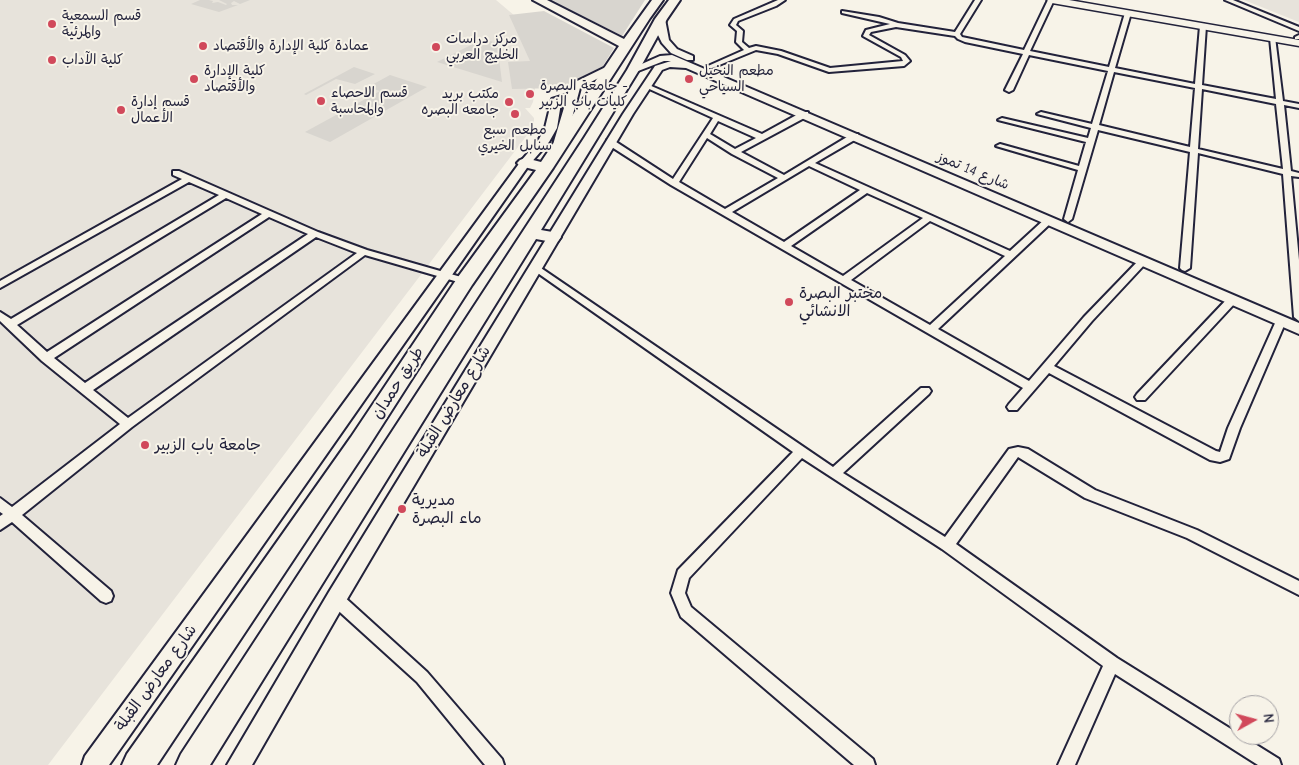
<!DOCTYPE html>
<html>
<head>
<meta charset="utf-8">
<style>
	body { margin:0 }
	#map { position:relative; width:1299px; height:765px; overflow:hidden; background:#f7f3e8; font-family:"Comic Neue",sans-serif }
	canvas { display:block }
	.north { position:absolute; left:1229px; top:695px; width:50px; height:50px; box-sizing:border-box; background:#f7f3e8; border:1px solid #a29fa3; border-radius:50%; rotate:83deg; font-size:14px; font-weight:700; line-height:20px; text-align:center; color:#22223b }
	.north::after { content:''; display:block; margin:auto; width:18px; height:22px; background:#d1495b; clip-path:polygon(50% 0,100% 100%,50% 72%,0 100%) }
</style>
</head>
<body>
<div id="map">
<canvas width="1299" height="765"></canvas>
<div class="north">N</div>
</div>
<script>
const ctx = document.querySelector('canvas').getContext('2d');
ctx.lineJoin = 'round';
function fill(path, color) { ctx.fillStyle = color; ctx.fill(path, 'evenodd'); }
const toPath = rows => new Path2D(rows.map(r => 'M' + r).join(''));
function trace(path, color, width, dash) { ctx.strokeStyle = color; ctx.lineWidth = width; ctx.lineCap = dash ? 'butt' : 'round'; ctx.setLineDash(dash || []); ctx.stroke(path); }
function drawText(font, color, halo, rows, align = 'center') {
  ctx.font = font + ' "Comic Neue","Playpen Sans Arabic",sans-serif'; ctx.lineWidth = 4; ctx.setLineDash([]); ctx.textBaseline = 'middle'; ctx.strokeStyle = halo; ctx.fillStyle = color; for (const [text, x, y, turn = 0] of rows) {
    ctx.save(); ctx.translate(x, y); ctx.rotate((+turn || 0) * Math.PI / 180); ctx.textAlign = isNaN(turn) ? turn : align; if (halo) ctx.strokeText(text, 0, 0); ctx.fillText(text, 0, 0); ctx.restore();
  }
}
fill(toPath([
	[0,0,496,0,515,16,537,75,533,102,530,108,525,108,534,118,534,126,48,765,0,765],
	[1244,0,1299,0,1299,22]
]), '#e7e3db');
fill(toPath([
	[200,0,209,0,213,1,212,3,218,2,226,5,227,4,219,0,250,0,240,4,234,1,231,3,232,5,238,5,219,12,191,4],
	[551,0,645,0,622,36],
	[544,11,614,48,601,69,561,88,512,89,508,62,530,61,509,15],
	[483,39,497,43,502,82,437,62],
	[354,67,375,74,355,84,336,79,306,95,304,94],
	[390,75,427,87,330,142,305,132,380,91,368,87]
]), '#d8d5cf');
const street = toPath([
	[778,0,785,0,776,6,738,21,736,25,743,31,742,42,749,48,756,46,781,51,830,68,903,61,901,57,863,36,866,30,890,24,842,13,842,11,879,17,898,23,955,32,975,0,981,0,960,34,962,37,1024,50,1048,0,1054,0,1030,51,1109,67,1125,13,1128,11,1131,13,1115,68,1195,84,1200,26,1203,24,1206,26,1202,85,1276,99,1270,38,1275,37,1283,101,1299,104,1299,108,1284,105,1291,171,1299,173,1299,177,1291,176,1299,260,1299,321,1294,317,1283,174,1198,153,1190,268,1185,271,1182,270,1180,268,1190,152,1098,130,1072,219,1068,222,1064,219,1078,170,996,146,1000,144,1079,166,1086,142,998,120,1002,118,1088,138,1091,128,1037,114,1041,112,1092,124,1108,71,1029,55,1013,90,1009,92,1005,90,1023,54,965,42,958,39,955,36,896,27,871,32,869,35,905,55,910,61,904,66,829,72,778,54,756,50,712,68,708,68,708,66,744,50,736,42,737,31,730,25,734,19,778,0],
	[1114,72,1195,88,1190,147,1099,125,1114,72],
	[1202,89,1276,104,1283,169,1198,149,1202,89],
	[1225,0,1233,0,1299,27,1299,31,1225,0],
	[1299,35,1299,39,1295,39,1295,37,1299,35],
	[645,85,649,85,762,134,802,112,808,112,808,116,741,152,784,175,852,134,858,134,858,138,815,163,1010,251,1046,218,1052,218,1052,222,938,329,1029,381,1084,317,1140,259,1146,259,1146,263,1092,321,1054,366,1216,451,1220,452,1228,428,1276,321,1277,318,1285,318,1286,321,1240,428,1229,459,1220,462,1210,460,1049,373,1017,410,1009,410,1007,407,1009,404,1023,388,671,185,607,144,607,140,613,140,673,179,713,118,645,87,645,85],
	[718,121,756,138,735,149,710,134,718,121],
	[707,138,732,154,778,178,725,209,679,182,707,138],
	[809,166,860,190,784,242,732,212,809,166],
	[867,193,923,218,843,276,791,246,867,193],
	[930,221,1005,256,930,325,851,280,930,221],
	[173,171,179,171,318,232,367,250,468,279,470,281,465,284,365,255,132,427,22,515,111,591,113,596,111,601,106,603,101,601,12,522,0,530,0,516,3,514,0,512,0,498,12,507,120,424,42,361,0,321,0,312,11,319,219,195,189,182,0,288,0,281,182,179,173,175,173,171],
	[226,198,262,214,47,352,17,325,226,198],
	[269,217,308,234,85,383,54,358,269,217],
	[316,237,357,253,128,418,93,390,316,237],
	[535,264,833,467,921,388,929,388,931,391,929,394,843,473,945,537,1009,449,1018,447,1028,449,1095,490,1197,530,1299,581,1299,595,1187,538,1085,498,1018,457,956,544,1117,658,1279,759,1281,765,1258,765,1115,674,1075,765,1058,765,1103,666,942,549,802,458,689,578,685,593,691,607,873,759,875,765,854,765,681,617,671,593,678,570,793,452,532,269,530,267,532,265,535,264],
	[1232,297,1236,298,1237,300,1236,302,1145,400,1137,400,1135,397,1137,394,1228,298,1232,297],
	[336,592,341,594,427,672,502,759,504,765,485,765,417,682,331,604,329,599,331,594,336,592]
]);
const secondary = toPath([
	[661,16,665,19,669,40,677,49,693,56,693,60,687,60,671,53,662,43,657,33,657,19,661,16],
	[672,55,1299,323,1299,334,686,68,670,67,662,70,633,114,343,606,252,765,227,765,329,592,623,114,655,66,671,61,664,61,633,73,628,70,660,56,672,55],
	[612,64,615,65,615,69,580,88,564,148,558,151,552,148,566,101,561,103,557,128,549,142,529,165,109,765,82,765,85,756,521,161,538,141,545,128,552,99,568,94,571,84,612,64]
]);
const primary = toPath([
	[1047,0,1069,0,1299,40,1299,46,1052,3,1047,0]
]);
const highway = toPath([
	[533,0,547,0,624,39,652,0,663,0,650,18,553,168,472,285,367,449,157,765,122,765,127,754,351,437,458,277,536,170,520,166,517,163,520,160,525,158,541,162,619,46,533,0],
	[669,0,680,0,667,19,639,70,541,230,558,233,561,237,558,241,552,242,536,239,210,765,176,765,181,754,584,138,627,70,655,19,669,0]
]);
trace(street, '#22223b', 4);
trace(secondary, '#22223b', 4);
trace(primary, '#22223b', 3);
trace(highway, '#22223b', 4);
fill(street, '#f7f3e8');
fill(secondary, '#f7f3e8');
fill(primary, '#f7f3e8');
fill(highway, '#f7f3e8');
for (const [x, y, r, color] of [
	[52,24,5,"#d1495b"],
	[203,46,5,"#d1495b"],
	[436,47,5,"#d1495b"],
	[52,60,5,"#d1495b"],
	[194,79,5,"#d1495b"],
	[689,79,5,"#d1495b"],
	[530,94,5,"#d1495b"],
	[321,101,5,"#d1495b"],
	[509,102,5,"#d1495b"],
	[121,110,5,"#d1495b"],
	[515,114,5,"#d1495b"],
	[789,302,5,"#d1495b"],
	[145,445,5,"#d1495b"],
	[402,509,5,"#d1495b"]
]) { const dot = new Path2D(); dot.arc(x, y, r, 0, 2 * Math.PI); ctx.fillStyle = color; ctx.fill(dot); trace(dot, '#f7f3e8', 2); }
drawText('14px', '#22223b', '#f7f3e8', [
	["قسم السمعية",62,16],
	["والمرئية",62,32],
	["مركز دراسات",446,39],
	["الخليج العربي",446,55],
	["عمادة كلية الإدارة والأقتصاد",213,46],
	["كلية الآداب",62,60],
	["كلية الإدارة",204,71],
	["والأقتصاد",204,87],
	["مطعم النخيل",699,71],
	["السياحي",699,87],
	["جامعة البصرة -",540,86],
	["كليات باب الزبير",540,102],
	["قسم الاحصاء",331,93],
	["والمحاسبة",331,109],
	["مكتب بريد",499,94,"right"],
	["جامعه البصره",499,110,"right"],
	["قسم إدارة",131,102],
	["الأعمال",131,118],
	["مطعم سبع",515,130,"center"],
	["سنابل الخيري",515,146,"center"]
], 'left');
drawText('14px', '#22223b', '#f7f3e8', [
	["شارع 14 تموز",973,171,23]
]);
drawText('16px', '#22223b', '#f7f3e8', [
	["مختبر البصرة",799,293],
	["الانشائي",799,311],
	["جامعة باب الزبير",155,445],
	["مديرية",412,500],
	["ماء البصرة",412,518]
], 'left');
drawText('16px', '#22223b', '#f7f3e8', [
	["طريق حمدان",398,383,-57],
	["شارع معارض القبلة",454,402,-59],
	["شارع معارض القبلة",156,678,-54]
]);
</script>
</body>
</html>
